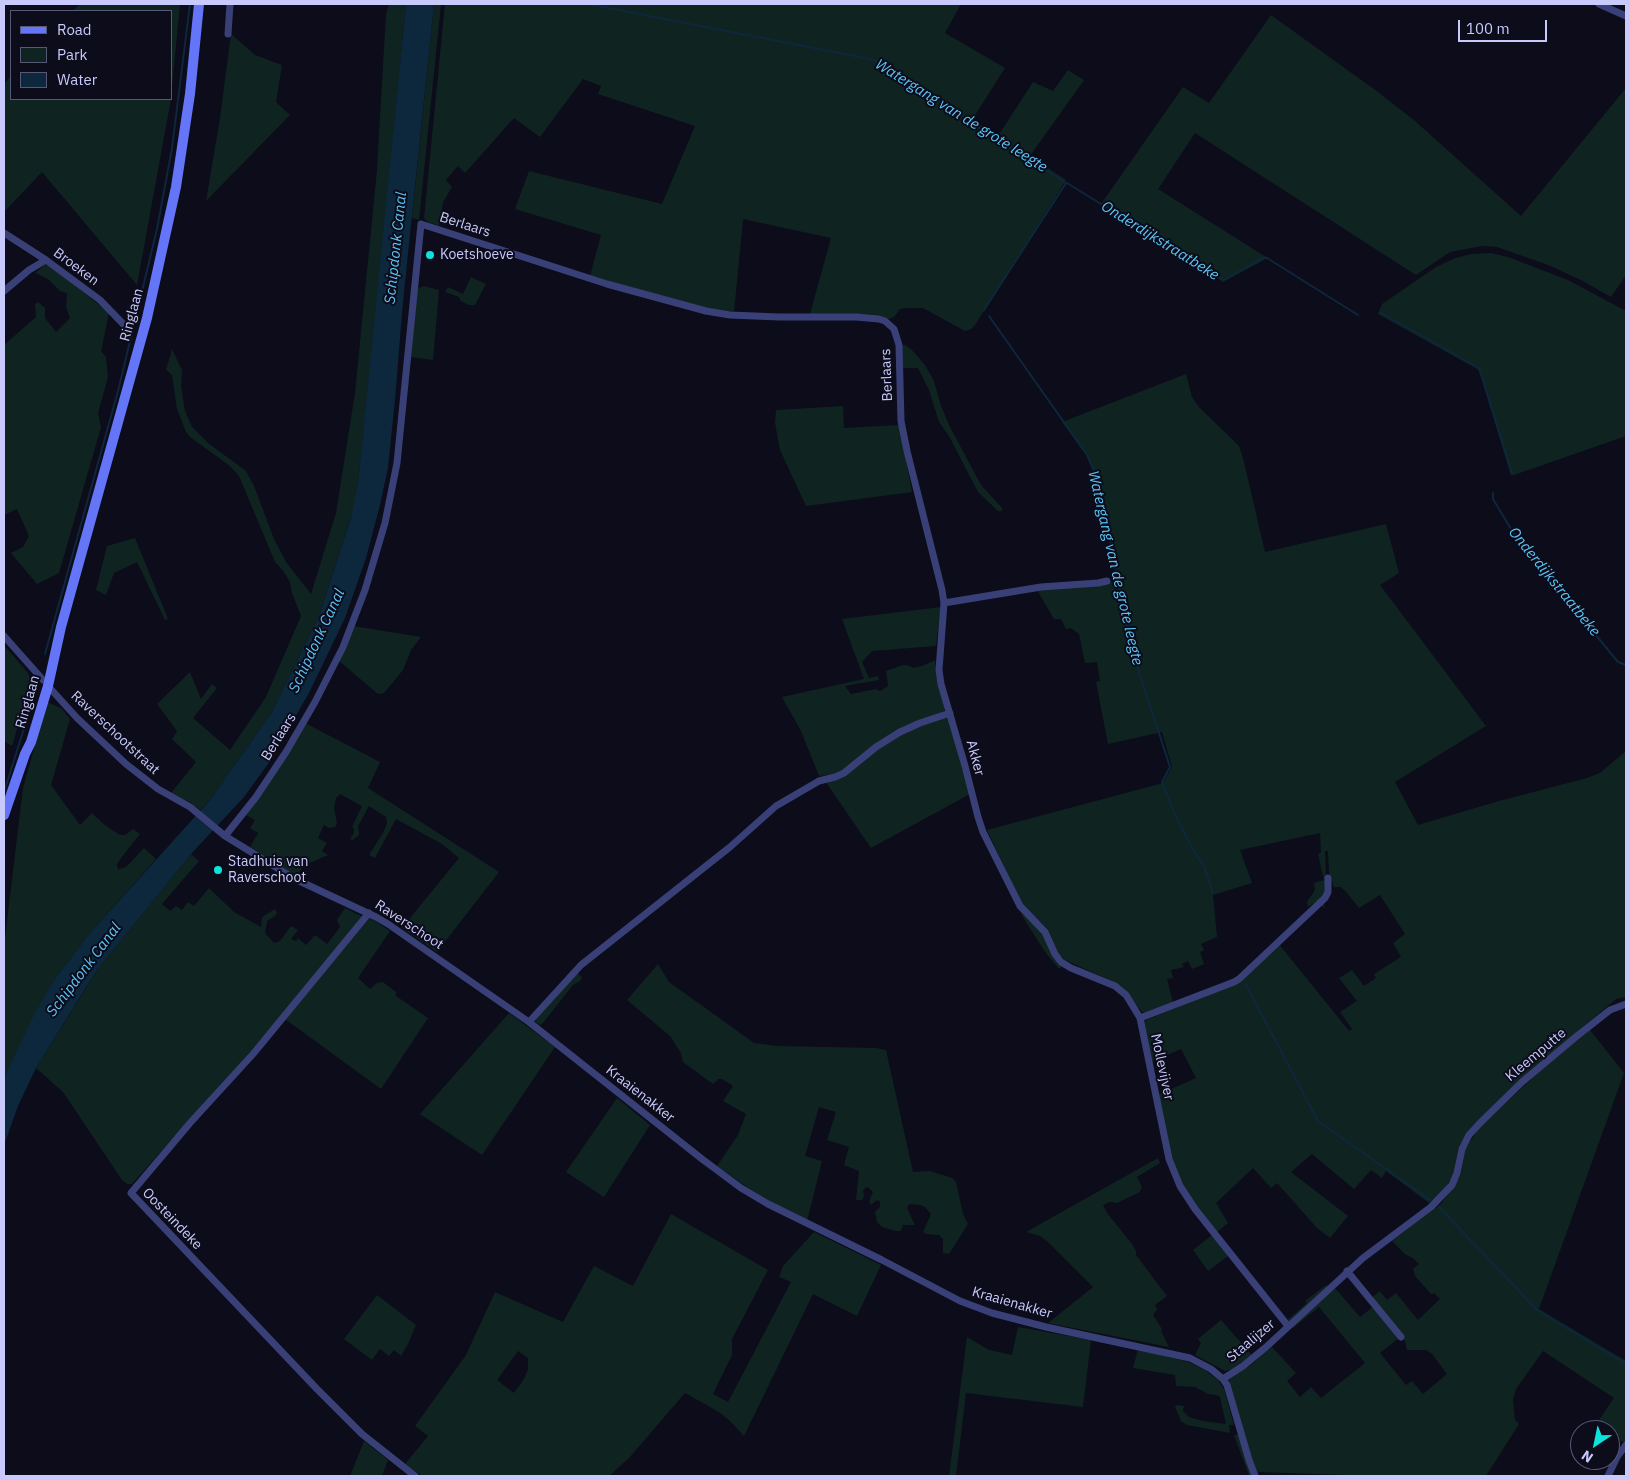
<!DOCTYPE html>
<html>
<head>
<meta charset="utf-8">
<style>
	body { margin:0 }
	#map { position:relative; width:1630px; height:1480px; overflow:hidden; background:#0c0c1b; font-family:"IBM Plex Sans",sans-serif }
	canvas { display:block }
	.frame { position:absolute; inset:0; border:5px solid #c8cafc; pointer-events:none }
	.legend { position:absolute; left:10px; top:10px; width:162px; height:90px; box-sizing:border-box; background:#0c0c1b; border:1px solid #575875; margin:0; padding:6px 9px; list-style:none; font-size:15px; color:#c8cafc }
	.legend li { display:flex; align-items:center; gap:10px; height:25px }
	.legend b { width:25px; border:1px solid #575875 }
	.north { position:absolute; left:1570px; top:1420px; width:50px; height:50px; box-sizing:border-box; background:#0c0c1b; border:1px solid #575875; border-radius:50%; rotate:214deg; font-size:14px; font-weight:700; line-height:20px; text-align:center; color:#c8cafc }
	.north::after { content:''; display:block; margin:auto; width:18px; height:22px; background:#0ce4db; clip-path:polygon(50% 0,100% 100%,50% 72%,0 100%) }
	.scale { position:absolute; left:1458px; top:20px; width:89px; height:22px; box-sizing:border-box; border:2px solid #c8cafc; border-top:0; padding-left:6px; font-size:15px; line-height:18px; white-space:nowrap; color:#c8cafc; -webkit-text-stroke:4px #0c0c1b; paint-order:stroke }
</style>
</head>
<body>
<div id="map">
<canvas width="1630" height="1480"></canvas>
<div class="frame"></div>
<ul class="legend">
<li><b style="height:6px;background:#6476f7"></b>Road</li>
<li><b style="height:14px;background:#0f2420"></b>Park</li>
<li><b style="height:14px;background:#0d273d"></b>Water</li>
</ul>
<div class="north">N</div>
<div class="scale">100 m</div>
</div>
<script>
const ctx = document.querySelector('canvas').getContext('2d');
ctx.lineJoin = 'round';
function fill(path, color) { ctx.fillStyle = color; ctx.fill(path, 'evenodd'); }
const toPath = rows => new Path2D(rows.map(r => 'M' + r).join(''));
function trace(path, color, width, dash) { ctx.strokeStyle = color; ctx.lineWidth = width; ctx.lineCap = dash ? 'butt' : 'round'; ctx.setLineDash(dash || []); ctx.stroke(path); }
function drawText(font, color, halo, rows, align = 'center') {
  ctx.font = font + ' "IBM Plex Sans",sans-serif'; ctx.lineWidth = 4; ctx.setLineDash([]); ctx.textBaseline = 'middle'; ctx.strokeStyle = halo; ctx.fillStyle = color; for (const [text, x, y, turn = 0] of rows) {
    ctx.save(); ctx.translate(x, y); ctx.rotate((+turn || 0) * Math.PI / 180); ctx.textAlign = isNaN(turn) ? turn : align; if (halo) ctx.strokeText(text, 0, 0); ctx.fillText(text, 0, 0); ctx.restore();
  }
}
fill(toPath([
	[80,4,180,4,171,97,171,11,73,11],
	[389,4,406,4,373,341,356,501,319,616,272,712,210,800,200,810,191,803,171,793,196,762,172,739,177,731,157,704,190,672,201,699,212,684,217,688,193,718,230,750,266,697,301,616,292,593,290,582,284,572,275,562,239,476,230,466,190,437,186,432,177,409,172,375,166,370,172,349,182,370,181,386,185,411,192,427,208,443,246,471,254,486,274,539,286,562,311,594,336,513,355,393,377,170,386,14],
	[434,4,441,4,419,220,412,218],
	[445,4,961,4,945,33,1005,68,972,120,998,136,1033,82,1053,91,1068,70,1084,80,1030,156,1066,180,975,325,971,329,965,331,923,308,906,308,900,309,895,316,889,319,878,315,860,314,810,314,831,238,743,219,734,312,707,308,590,276,601,235,515,209,529,171,662,204,695,126,598,94,601,86,583,79,540,137,514,118,465,173,458,166,446,180,452,187,443,202,439,226,428,222,424,218],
	[1271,15,1378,92,1415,121,1521,216,1626,88,1626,275,1611,297,1581,280,1548,265,1497,247,1482,246,1450,252,1416,275,1195,133,1158,189,1266,257,1264,260,1223,282,1101,204,1183,87,1209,103],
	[231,34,255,55,282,65,276,102,290,115,206,201,220,118],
	[11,76,11,99,171,99,137,285,42,172,4,212,4,84],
	[1491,253,1508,257,1568,280,1626,311,1626,436,1511,476,1479,370,1378,314,1382,304,1436,267,1455,258,1472,254],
	[45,265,49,266,66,278,109,313,101,351,106,357,108,377,98,413,101,427,59,573,37,584,11,553,23,547,29,536,17,509,4,515,4,345,36,317,35,304,38,302,45,308,45,318,56,332,70,318,66,307,67,293,60,291,48,279,35,273],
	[471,277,486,284,475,305,469,305,461,301,459,297,445,292,448,287,463,294],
	[424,286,439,290,433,360,411,357,417,289],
	[902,345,905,345,911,349,925,365,934,381,941,406,950,427,981,485,1002,508,1002,511,998,511,978,492,949,436,939,422,929,390,918,368,903,368],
	[1186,374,1192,397,1199,407,1239,446,1243,458,1265,552,1386,524,1399,573,1380,585,1486,726,1395,782,1418,825,1499,801,1587,778,1600,773,1626,751,1626,997,1616,999,1517,1082,1468,1131,1458,1149,1454,1171,1451,1180,1438,1197,1429,1203,1386,1171,1382,1178,1371,1170,1354,1189,1312,1154,1291,1172,1348,1216,1330,1238,1317,1228,1277,1183,1271,1188,1253,1168,1216,1203,1228,1223,1217,1232,1190,1199,1182,1186,1171,1158,1158,1095,1196,1078,1181,1049,1151,1062,1144,1021,1240,982,1278,943,1349,1031,1352,1029,1340,1012,1357,1001,1339,978,1352,970,1364,986,1376,978,1374,974,1401,957,1393,943,1405,934,1380,895,1359,908,1347,893,1341,887,1334,887,1329,873,1328,851,1325,851,1326,878,1324,908,1316,902,1308,907,1307,902,1315,890,1314,883,1324,880,1318,854,1321,853,1320,833,1240,850,1252,883,1213,895,1217,937,1201,944,1204,950,1200,952,1204,964,1192,969,1188,961,1182,964,1184,967,1171,970,1173,978,1167,979,1173,1003,1146,1012,1142,1012,1123,988,1112,981,1065,960,1059,954,1047,928,1022,904,987,830,1163,783,1172,767,1162,732,1108,744,1096,682,1100,681,1097,662,1085,663,1079,634,1071,628,1066,629,1061,619,1054,619,1037,590,1105,585,1115,580,1118,575,1097,481,1087,456,1062,422],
	[843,406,844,428,899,425,912,492,806,506,780,450,775,423,776,410],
	[135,538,168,619,165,620,137,562,114,573,106,595,96,590,107,546],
	[941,607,936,646,872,651,862,662,869,678,878,676,879,680,845,686,851,694,876,689,880,691,888,686,886,671,903,665,907,665,913,668,922,666,935,660,936,676,945,709,944,711,934,716,906,726,893,733,844,769,833,774,819,776,801,731,782,697,864,679,842,619],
	[353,626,421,637,411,650,403,670,384,693,378,694,339,661],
	[4,645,28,673,31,682,12,746,4,741],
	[47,702,61,708,70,719,51,785,80,825,92,813,106,826,120,835,125,835,133,829,140,834,121,858,117,864,118,869,124,868,129,864,144,848,156,859,89,934,54,980,4,1078,4,946,23,788],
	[946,717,948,719,970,794,871,848,825,781,900,734],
	[305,723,380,762,368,788,499,872,437,952,402,928,459,858,442,844,396,819,375,858,369,855,384,831,387,823,386,817,369,806,358,826,359,835,353,840,350,839,354,833,354,829,352,827,362,806,340,794,336,798,334,807,337,824,335,827,329,828,324,825,318,838,327,843,322,851,328,855,303,866,297,876,250,847,258,833,250,828,255,820,246,815,276,772],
	[191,854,199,861,162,904,170,911,176,906,182,910,188,902,194,906,209,888,234,912,261,927,262,917,275,909,277,913,275,916,267,921,265,933,274,943,280,941,291,926,298,930,291,939,296,941,298,938,306,945,315,935,327,944,340,927,337,920,345,908,361,916,361,919,239,1065,219,1086,132,1184,127,1184,122,1180,63,1092,36,1068,98,969],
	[1021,914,1025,915,1036,924,1063,966,1059,969,1045,952],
	[370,918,390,931,358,978,370,989,377,983,383,982,396,992,396,996,428,1018,381,1089,285,1019],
	[658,964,669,982,754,1043,777,1046,876,1048,886,1050,913,1172,930,1171,952,1178,956,1182,963,1214,968,1224,949,1254,943,1253,943,1239,939,1235,926,1234,923,1232,931,1214,925,1207,921,1205,909,1204,907,1208,915,1225,903,1225,901,1231,896,1231,882,1227,877,1222,875,1212,880,1207,880,1202,877,1200,871,1205,869,1201,873,1192,869,1188,866,1187,863,1191,864,1197,862,1200,856,1200,859,1171,844,1165,849,1147,827,1140,836,1112,819,1107,805,1156,822,1161,807,1221,766,1200,717,1166,738,1135,746,1114,723,1101,733,1086,722,1079,718,1079,713,1084,683,1062,681,1053,670,1036,627,1000],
	[577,973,582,977,580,981,573,985,543,1023,540,1025,537,1023,535,1020,536,1017],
	[509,1013,555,1047,482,1155,420,1114],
	[1590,1030,1624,1073,1539,1309,1626,1361,1626,1441,1624,1443,1610,1432,1610,1430,1607,1430,1597,1423,1614,1398,1543,1351,1516,1389,1513,1400,1515,1420,1519,1424,1486,1476,1371,1476,1260,1472,1249,1476,1234,1435,1243,1434,1229,1382,1230,1379,1251,1365,1272,1347,1296,1373,1287,1381,1300,1397,1311,1387,1321,1398,1365,1363,1319,1307,1293,1328,1286,1321,1307,1303,1305,1301,1326,1285,1331,1290,1334,1287,1360,1317,1374,1306,1399,1338,1380,1353,1406,1385,1412,1381,1423,1394,1447,1374,1432,1354,1426,1350,1407,1350,1405,1341,1371,1298,1380,1291,1387,1300,1396,1293,1418,1320,1440,1299,1434,1293,1431,1294,1415,1276,1413,1269,1419,1264,1413,1258,1406,1255,1392,1241,1441,1204,1454,1186,1461,1173,1465,1150,1478,1129,1537,1074],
	[617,1098,650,1125,604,1197,566,1172],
	[1158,1158,1160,1163,1137,1177,1142,1187,1140,1192,1117,1203,1109,1202,1103,1205,1107,1213,1132,1244,1136,1251,1136,1255,1167,1296,1155,1305,1157,1309,1153,1315,1162,1329,1161,1331,1169,1347,1048,1323,1093,1287,1049,1243,1040,1236,1026,1232],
	[671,1214,768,1270,732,1339,732,1355,713,1394,728,1402,791,1282,779,1277,783,1266,814,1232,881,1265,857,1316,813,1294,744,1436,730,1421,719,1412,685,1393,629,1458,609,1476,422,1476,405,1464,428,1436,415,1426,466,1355,495,1292,563,1322,594,1266,633,1286],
	[518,1351,528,1358,528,1369,524,1379,514,1393,497,1380],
	[1212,1235,1228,1256,1208,1271,1193,1250],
	[377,1295,416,1325,408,1344,401,1356,394,1350,389,1356,380,1349,372,1360,344,1339],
	[1221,1320,1252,1355,1232,1369,1225,1371,1195,1355,1201,1343,1198,1339],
	[1018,1327,1091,1340,1083,1407,966,1393,956,1476,949,1476,967,1337,989,1350,1012,1355],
	[1138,1349,1188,1362,1205,1370,1218,1380,1224,1389,1234,1425,1229,1425,1230,1433,1187,1425,1181,1421,1175,1407,1177,1405,1184,1406,1183,1411,1189,1417,1203,1421,1226,1424,1220,1397,1216,1395,1208,1394,1195,1387,1176,1386,1175,1375,1133,1368],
	[364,1441,388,1460,382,1476,350,1476]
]), '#0f2420');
fill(toPath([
	[406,4,434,4,403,302,395,400,388,468,380,505,366,558,345,618,309,693,268,764,244,797,191,854,98,969,85,989,36,1068,18,1106,4,1145,4,1078,33,1017,54,980,89,934,210,800,272,712,319,616,351,517,358,483]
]), '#0d273d');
trace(toPath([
	[588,4,875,60,1066,183,984,310],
	[1067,183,1224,280,1263,258,1267,258,1358,315],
	[1381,313,1479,368,1512,473],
	[989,316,1087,455,1098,480,1131,647,1170,767,1162,782,1175,815,1195,853,1204,866,1213,893],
	[1493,493,1493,499,1517,539,1618,662,1626,665],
	[45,654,118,391,157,229,172,148,190,4],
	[4,792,32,703],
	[1246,985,1318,1121,1430,1200],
	[1439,1207,1537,1310,1626,1364]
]), '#0d273d', 2);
trace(toPath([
	[1599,4,1626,16],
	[228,34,230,4],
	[4,233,46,260,100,300,128,329],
	[4,291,29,270,46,260],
	[944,603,1041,587,1098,583,1107,581],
	[4,636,43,680],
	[48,686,77,718,126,764,158,789,190,807,225,836,295,879,376,917,388,924,529,1022,702,1159,741,1188,768,1204,882,1260,960,1301,992,1313,1046,1327,1190,1358,1211,1369,1223,1379,1227,1385,1249,1460,1255,1476],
	[225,836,256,797,286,752,315,702,343,647,365,590,385,523,397,463,421,224,607,284,706,311,730,315,779,317,856,317,879,319,885,321,894,329,899,345,901,421,907,451,942,590,944,603,939,670,941,684,965,766,978,817,983,832,1020,906,1045,932,1055,954,1061,962,1071,968,1115,986,1126,995,1134,1008,1140,1018,1169,1159,1180,1186,1195,1209,1288,1326],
	[369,913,253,1054,190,1123,131,1193,317,1389,362,1434,415,1476],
	[1140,1018,1234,982,1239,979,1325,898,1328,892,1328,878],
	[529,1022,581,965,730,847,776,806,819,781,835,777,844,773,876,747,900,732,920,723,950,713],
	[1347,1271,1401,1337],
	[1223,1379,1243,1366,1265,1348,1363,1258,1431,1207,1452,1185,1457,1173,1462,1149,1469,1135,1480,1123,1522,1082,1577,1036,1610,1010,1626,1004],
	[1608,1476,1617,1457,1626,1445]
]), '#394077', 7);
trace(toPath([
	[4,815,25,754,31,742,48,686,61,627,147,318,176,187,190,94,199,4]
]), '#6476f7', 10);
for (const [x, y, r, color] of [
	[430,255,5,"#0ce4db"],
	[218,870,5,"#0ce4db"]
]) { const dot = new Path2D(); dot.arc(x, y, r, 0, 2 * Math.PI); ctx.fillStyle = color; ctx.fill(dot); trace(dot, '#0c0c1b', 2); }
drawText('14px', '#c8cafc', '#0c0c1b', [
	["Berlaars",465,225,18],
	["Broeken",76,267,37],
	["Ringlaan",132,315,-75],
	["Berlaars",887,375,-92],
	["Ringlaan",28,702,-74],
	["Raverschootstraat",115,733,43],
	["Berlaars",279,737,-58],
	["Akker",975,758,75],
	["Raverschoot",409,925,33],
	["Kleemputte",1536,1055,-40],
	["Mollevijver",1162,1067,78],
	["Kraaienakker",640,1094,38],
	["Oosteindeke",172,1219,46],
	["Kraaienakker",1012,1303,16],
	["Staalijzer",1251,1341,-40]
]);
drawText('14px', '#c8cafc', '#0c0c1b', [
	["Koetshoeve",440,255],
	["Stadhuis van",228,862],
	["Raverschoot",228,878]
], 'left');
drawText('italic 15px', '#5cc5f6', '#0c0c1b', [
	["Watergang van de grote leegte",961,116,32],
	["Onderdijkstraatbeke",1160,241,32],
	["Schipdonk Canal",396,248,-84],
	["Watergang van de grote leegte",1115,568,77],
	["Onderdijkstraatbeke",1554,582,51],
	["Schipdonk Canal",317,641,-65],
	["Schipdonk Canal",84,970,-53]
]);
</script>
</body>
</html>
